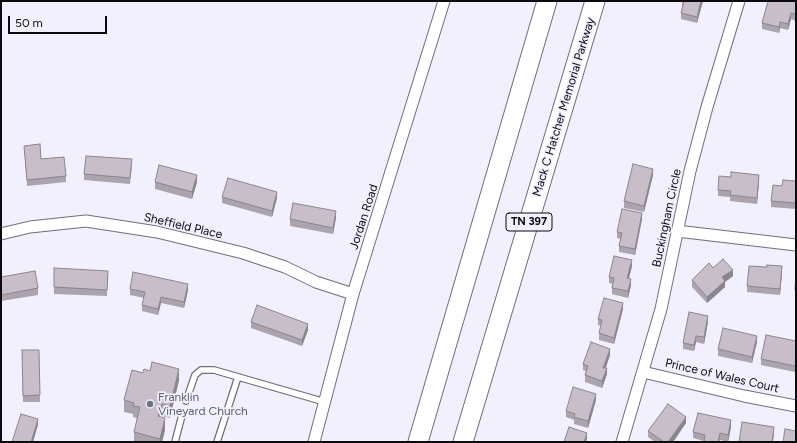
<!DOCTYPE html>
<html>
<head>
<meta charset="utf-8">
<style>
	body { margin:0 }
	#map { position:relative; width:797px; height:443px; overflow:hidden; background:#f2f0fe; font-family:Figtree,sans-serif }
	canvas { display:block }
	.frame { position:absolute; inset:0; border:2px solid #0b0a0f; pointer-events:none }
	.scale { position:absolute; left:8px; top:16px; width:99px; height:18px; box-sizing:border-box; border:2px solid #0b0a0f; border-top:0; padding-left:5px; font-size:12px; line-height:14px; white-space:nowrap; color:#0b0a0f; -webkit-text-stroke:3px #f2f0fe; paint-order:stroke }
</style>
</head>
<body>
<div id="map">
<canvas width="797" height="443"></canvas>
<div class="frame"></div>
<div class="scale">50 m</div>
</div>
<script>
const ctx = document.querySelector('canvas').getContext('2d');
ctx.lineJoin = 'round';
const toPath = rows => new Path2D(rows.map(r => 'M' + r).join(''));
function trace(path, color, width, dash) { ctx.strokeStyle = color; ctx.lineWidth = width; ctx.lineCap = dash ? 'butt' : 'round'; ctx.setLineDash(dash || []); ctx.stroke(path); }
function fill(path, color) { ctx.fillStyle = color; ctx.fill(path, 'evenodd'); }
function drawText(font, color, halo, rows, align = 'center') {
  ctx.font = font + ' Figtree,sans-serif'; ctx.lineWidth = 3.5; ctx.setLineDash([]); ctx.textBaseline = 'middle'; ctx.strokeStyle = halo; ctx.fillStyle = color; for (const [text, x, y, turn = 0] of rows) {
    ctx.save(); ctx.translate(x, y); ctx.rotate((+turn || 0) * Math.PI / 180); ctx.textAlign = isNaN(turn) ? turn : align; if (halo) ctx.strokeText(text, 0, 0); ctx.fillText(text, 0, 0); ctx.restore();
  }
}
const service = toPath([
	[186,401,195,375,201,370,214,370,325,402],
	[175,442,182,415],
	[217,442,238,377]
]);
const minor = toPath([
	[677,231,796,245],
	[1,234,30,227,86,221,157,232,243,253,285,267,316,282,353,294],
	[643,372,744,396,796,406],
	[314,442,353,294,444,1],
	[622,442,661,309,690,171,707,107,739,1]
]);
const trunk = toPath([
	[418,442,547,1],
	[463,442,595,1]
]);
trace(service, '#706e7a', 8);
trace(minor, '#706e7a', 13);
trace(trunk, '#706e7a', 21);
trace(service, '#fff', 5.5);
trace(minor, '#fff', 11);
trace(trunk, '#fff', 19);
fill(toPath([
	[682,1,703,1,697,23,681,19,681,13,683,6,682,6],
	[796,1,796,21,791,19,788,30,780,28,779,33,762,29,762,23],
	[24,146,66,176,66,182,27,186],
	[132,166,130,184,84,180,84,174],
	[653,175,644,212,624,208,624,201],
	[1,181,2,187,2,193,1,193],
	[759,181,757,204,730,201,730,197,718,196,718,190],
	[796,181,796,209,771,207,771,201],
	[155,182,197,182,192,199,155,189],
	[222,197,277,198,272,217,222,203],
	[336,218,333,234,290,226,290,219],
	[642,219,635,255,619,252,619,246,621,239,617,238,617,232],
	[632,266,629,279,631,285,628,298,612,294,612,288,613,284,609,283,609,277],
	[713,268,733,276,725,282,725,287,707,303,692,287,692,280],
	[782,272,780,295,747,292,747,286],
	[796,275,796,296,795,296],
	[1,277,38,288,38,295,1,301],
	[108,277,107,296,54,294,54,287],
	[130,289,188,290,184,308,161,303,158,315,142,311,142,305,144,298,130,295],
	[623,309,614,344,599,340,599,333,601,326,598,325,598,319],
	[251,322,308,330,302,346,251,328],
	[708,322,704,344,696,342,694,351,683,349,683,343],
	[796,341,796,366,795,372,761,365,761,359],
	[757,342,752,363,718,356,718,349],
	[22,350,39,350,40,402,23,402],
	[610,355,606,368,607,374,602,388,585,382,585,375,586,371,583,370,583,364],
	[143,373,179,380,170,418,162,416,161,417,165,430,162,442,134,442,134,432,137,418,133,417,133,414,124,412,124,400],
	[596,400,588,428,574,424,574,420,566,417,566,411],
	[686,423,673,442,655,442,648,437,648,431],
	[731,427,728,442,720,440,719,442,704,442,704,441,693,438,693,432]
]), '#aba3ae');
fill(toPath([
	[701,1,703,1,697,23,697,17],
	[791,13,791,19,788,30,788,24],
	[780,22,780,28,779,33,779,27],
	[653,169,653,175,644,212,644,206],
	[197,175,197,182,192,199,192,192],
	[759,175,759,181,757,204,757,198],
	[277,192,277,198,272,217,272,211],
	[336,211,336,218,333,234,333,228],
	[642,213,642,219,635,255,635,249],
	[632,260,632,266,627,285,627,278],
	[782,266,782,272,780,295,780,289],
	[733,270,733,276,725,282,725,287,707,303,707,297,722,277],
	[631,279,631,285,628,298,628,291],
	[188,284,188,290,184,308,184,302],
	[161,297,161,303,158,315,158,309],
	[623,303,623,309,614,344,614,338],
	[708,316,708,322,704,344,704,337],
	[308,324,308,330,302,346,302,340],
	[696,336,696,342,694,351,694,345],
	[757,336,757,342,752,363,752,357],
	[610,349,610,355,603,374,603,368],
	[796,360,796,366,795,372,795,366],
	[607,368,607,374,602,388,602,381],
	[179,369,179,380,170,418,170,406],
	[596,394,596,400,588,428,588,421],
	[162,404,162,416,158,428,158,416],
	[686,417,686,423,673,442,668,442],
	[165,418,165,430,162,442,160,442,160,439],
	[38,419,38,425,33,442,31,442],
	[731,420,731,427,728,442,728,435],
	[774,427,774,433,773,442,772,442],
	[587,433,587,439,586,442,584,442],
	[720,433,719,442,718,442]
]), '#8b858d');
const building = toPath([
	[684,1,701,1,697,17,681,13,684,1],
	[768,1,796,1,796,14,791,13,788,24,780,22,779,27,762,23,768,1],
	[40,144,41,159,64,157,66,176,27,180,24,146,40,144],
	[86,156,132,159,130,178,84,174,86,156],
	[633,164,653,169,644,206,624,201,633,164],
	[159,165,197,175,192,192,155,182,159,165],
	[731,172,759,175,757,198,730,195,731,191,718,190,719,176,731,177,731,172],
	[228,178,277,192,272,211,222,197,228,178],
	[783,180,796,181,796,203,771,201,773,185,782,186,783,180],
	[293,203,336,211,333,228,290,219,293,203],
	[622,209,642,213,635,249,619,246,622,233,617,232,622,209],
	[614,256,632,260,627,278,631,279,628,291,612,288,614,278,609,277,614,256],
	[723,259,733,270,722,277,725,281,707,297,692,280,709,263,713,268,723,259],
	[767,265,782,266,780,289,747,286,749,266,767,267,767,265],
	[54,268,108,271,107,290,54,287,54,268],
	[35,271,38,288,1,295,1,277,35,271],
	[133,272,188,284,184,302,161,297,158,309,142,305,145,292,130,289,133,272],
	[796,275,796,290,795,290,796,275],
	[604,298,623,303,614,338,599,333,602,320,598,319,604,298],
	[257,305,308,324,302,340,251,322,257,305],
	[689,312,708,316,704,337,696,336,694,345,683,343,689,312],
	[723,328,757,336,752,357,718,349,723,328],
	[766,335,796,341,796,360,795,366,761,359,766,335],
	[591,342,610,349,603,368,607,368,602,381,585,375,588,366,583,364,591,342],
	[22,350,39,350,40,395,23,396,22,350],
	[152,362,179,369,170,406,162,404,158,416,165,418,160,439,134,432,140,407,133,406,134,403,124,400,132,370,143,373,144,369,150,371,152,362],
	[573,387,596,394,588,421,574,417,575,414,566,411,573,387],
	[668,404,686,417,668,442,664,442,648,431,668,404],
	[698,413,731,420,728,435,720,433,718,442,704,442,705,435,693,432,698,413],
	[21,414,38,419,31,442,12,442,21,414],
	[742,422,774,427,772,442,739,442,742,422],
	[569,427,587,433,584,442,564,442,569,427],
	[785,429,796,431,796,442,783,442,785,429]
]);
fill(building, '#c7beca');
trace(building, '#8b858d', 1);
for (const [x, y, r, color] of [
	[150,404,4,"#6b7280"]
]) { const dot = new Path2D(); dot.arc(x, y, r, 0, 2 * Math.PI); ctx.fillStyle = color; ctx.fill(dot); trace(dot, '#f2f0fe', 1.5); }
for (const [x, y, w] of [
	[529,222,46]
]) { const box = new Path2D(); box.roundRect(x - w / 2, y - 9, w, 18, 3); ctx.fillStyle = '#f2f0fe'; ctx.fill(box); trace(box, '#0b0a0f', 1); }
drawText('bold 11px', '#0b0a0f', null, [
	["TN 397",529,222]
]);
drawText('12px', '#0b0a0f', '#f2f0fe', [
	["Mack C Hatcher Memorial Parkway",564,107,-73],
	["Jordan Road",364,217,-72],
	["Buckingham Circle",667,218,-78],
	["Sheffield Place",183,226,13],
	["Prince of Wales Court",722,376,13]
]);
drawText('12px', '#5b616d', '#f2f0fe', [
	["Franklin",158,397],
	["Vineyard Church",158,411]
], 'left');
</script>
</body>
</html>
